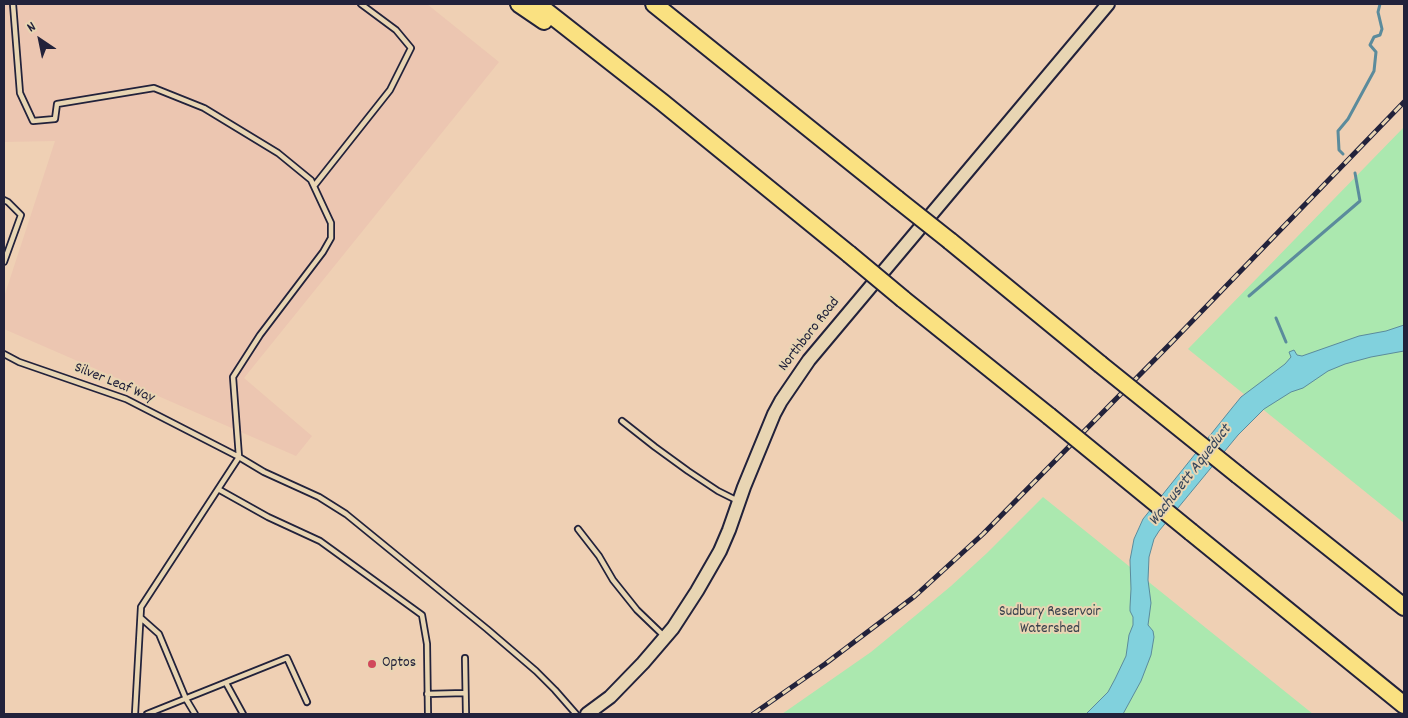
<!DOCTYPE html>
<html>
<head>
<meta charset="utf-8">
<style>
	body { margin:0 }
	#map { position:relative; width:1408px; height:718px; overflow:hidden; background:#efd0b4; font-family:Dekko,sans-serif }
	canvas { display:block }
	.frame { position:absolute; inset:0; border:5px solid #22223b; pointer-events:none }
	.north { position:absolute; left:15px; top:15px; width:50px; height:50px; -webkit-text-stroke:4px #e8d5b3; paint-order:stroke; rotate:326deg; font-size:14px; font-weight:700; line-height:20px; text-align:center; color:#22223b }
	.north::after { content:''; display:block; margin:auto; width:18px; height:22px; background:#22223b; clip-path:polygon(50% 0,100% 100%,50% 72%,0 100%) }
</style>
</head>
<body>
<div id="map">
<canvas width="1408" height="718"></canvas>
<div class="frame"></div>
<div class="north">N</div>
</div>
<script>
const ctx = document.querySelector('canvas').getContext('2d');
ctx.lineJoin = 'round';
function fill(path, color) { ctx.fillStyle = color; ctx.fill(path, 'evenodd'); }
const toPath = rows => new Path2D(rows.map(r => 'M' + r).join(''));
function trace(path, color, width, dash) { ctx.strokeStyle = color; ctx.lineWidth = width; ctx.lineCap = dash ? 'butt' : 'round'; ctx.setLineDash(dash || []); ctx.stroke(path); }
function drawText(font, color, halo, rows, align = 'center') {
  ctx.font = font + ' Dekko,sans-serif'; ctx.lineWidth = 4; ctx.setLineDash([]); ctx.textBaseline = 'middle'; ctx.strokeStyle = halo; ctx.fillStyle = color; for (const [text, x, y, turn = 0] of rows) {
    ctx.save(); ctx.translate(x, y); ctx.rotate((+turn || 0) * Math.PI / 180); ctx.textAlign = isNaN(turn) ? turn : align; if (halo) ctx.strokeText(text, 0, 0); ctx.fillText(text, 0, 0); ctx.restore();
  }
}
fill(toPath([
	[4,4,427,4,499,62,244,378,312,436,296,456,4,329,4,297,55,141,4,142]
]), '#ecc6b1');
fill(toPath([
	[1404,127,1404,523,1188,349],
	[1043,497,1313,714,782,714,871,652,921,611,951,586,987,553]
]), '#abe8af');
const water = toPath([
	[1404,325,1404,351,1371,357,1345,364,1328,371,1303,388,1291,392,1264,409,1238,435,1159,531,1154,539,1149,557,1148,580,1151,603,1148,625,1153,631,1154,637,1151,655,1141,681,1123,714,1086,714,1108,692,1115,679,1126,656,1129,635,1133,625,1133,617,1130,611,1130,607,1131,589,1130,560,1134,539,1143,519,1232,408,1241,397,1285,364,1291,357,1289,352,1294,350,1297,355,1302,356,1359,336,1386,331,1404,325]
]);
fill(water, '#81d1dd');
trace(water, '#5b8b9c', 1);
trace(toPath([
	[1343,154,1339,150,1338,131,1348,119,1374,71,1376,52,1370,45,1374,37,1380,35,1382,29,1378,12,1380,4],
	[1249,296,1360,201,1355,173],
	[1276,318,1286,342]
]), '#5b8b9c', 3);
const service = toPath([
	[13,4,20,93,33,121,55,119,57,104,154,88,204,108,278,153,311,180,331,223,331,238,323,252,260,335,233,377,239,457,141,607,135,714],
	[314,186,390,90,411,48,396,30,361,4],
	[4,200,8,202,21,215,4,262],
	[4,354,19,362,126,399,239,457,264,472,319,497,346,514,487,629,536,671,555,690,576,714],
	[622,421,655,447,688,471,718,491,738,501],
	[218,489,268,517,320,541,422,615,427,644,428,714],
	[578,529,599,556,613,580,637,610,664,636],
	[141,618,159,634,186,699,195,714],
	[465,658,466,714],
	[226,683,243,714],
	[427,694,465,693],
	[147,714,287,658,307,702]
]);
const secondary = toPath([
	[587,714,610,697,643,663,673,628,697,591,720,551,729,530,744,487,774,414,781,401,809,360,1108,4]
]);
const motorway = toPath([
	[519,4,544,21],
	[537,4,662,102,849,254],
	[654,4,897,199],
	[950,241,1100,364],
	[903,299,1049,416],
	[1238,475,1404,607],
	[1191,532,1404,705]
]);
trace(service, '#22223b', 8);
trace(secondary, '#22223b', 16);
trace(motorway, '#22223b', 20);
trace(service, '#e8d5b3', 4.5);
trace(secondary, '#e8d5b3', 12);
trace(motorway, '#fae181', 16);
const rail = toPath([
	[753,714,825,664,915,596,983,534,1172,342,1404,102]
]);
trace(rail, '#22223b', 5);
trace(rail, '#e8d5b3', 3, [9]);
const motorwayBridge = toPath([
	[897,199,950,241],
	[849,254,903,299],
	[1100,364,1238,475],
	[1049,416,1191,532]
]);
trace(motorwayBridge, '#22223b', 20, []);
trace(motorwayBridge, '#fae181', 16);
for (const [x, y, r, color] of [
	[372,664,5,"#d1495b"]
]) { const dot = new Path2D(); dot.arc(x, y, r, 0, 2 * Math.PI); ctx.fillStyle = color; ctx.fill(dot); trace(dot, '#e8d5b3', 2); }
drawText('15px', '#22223b', '#e8d5b3', [
	["Northboro Road",810,335,-52],
	["Silver Leaf Way",114,384,22]
]);
drawText('15px', '#37404c', '#e8d5b3', [
	["Sudbury Reservoir",1050,613],
	["Watershed",1050,630]
]);
drawText('15px', '#22223b', '#e8d5b3', [
	["Optos",382,664]
], 'left');
drawText('italic 16px', '#35455b', '#e8d5b3', [
	["Wachusett Aqueduct",1191,476,-52]
]);
</script>
</body>
</html>
